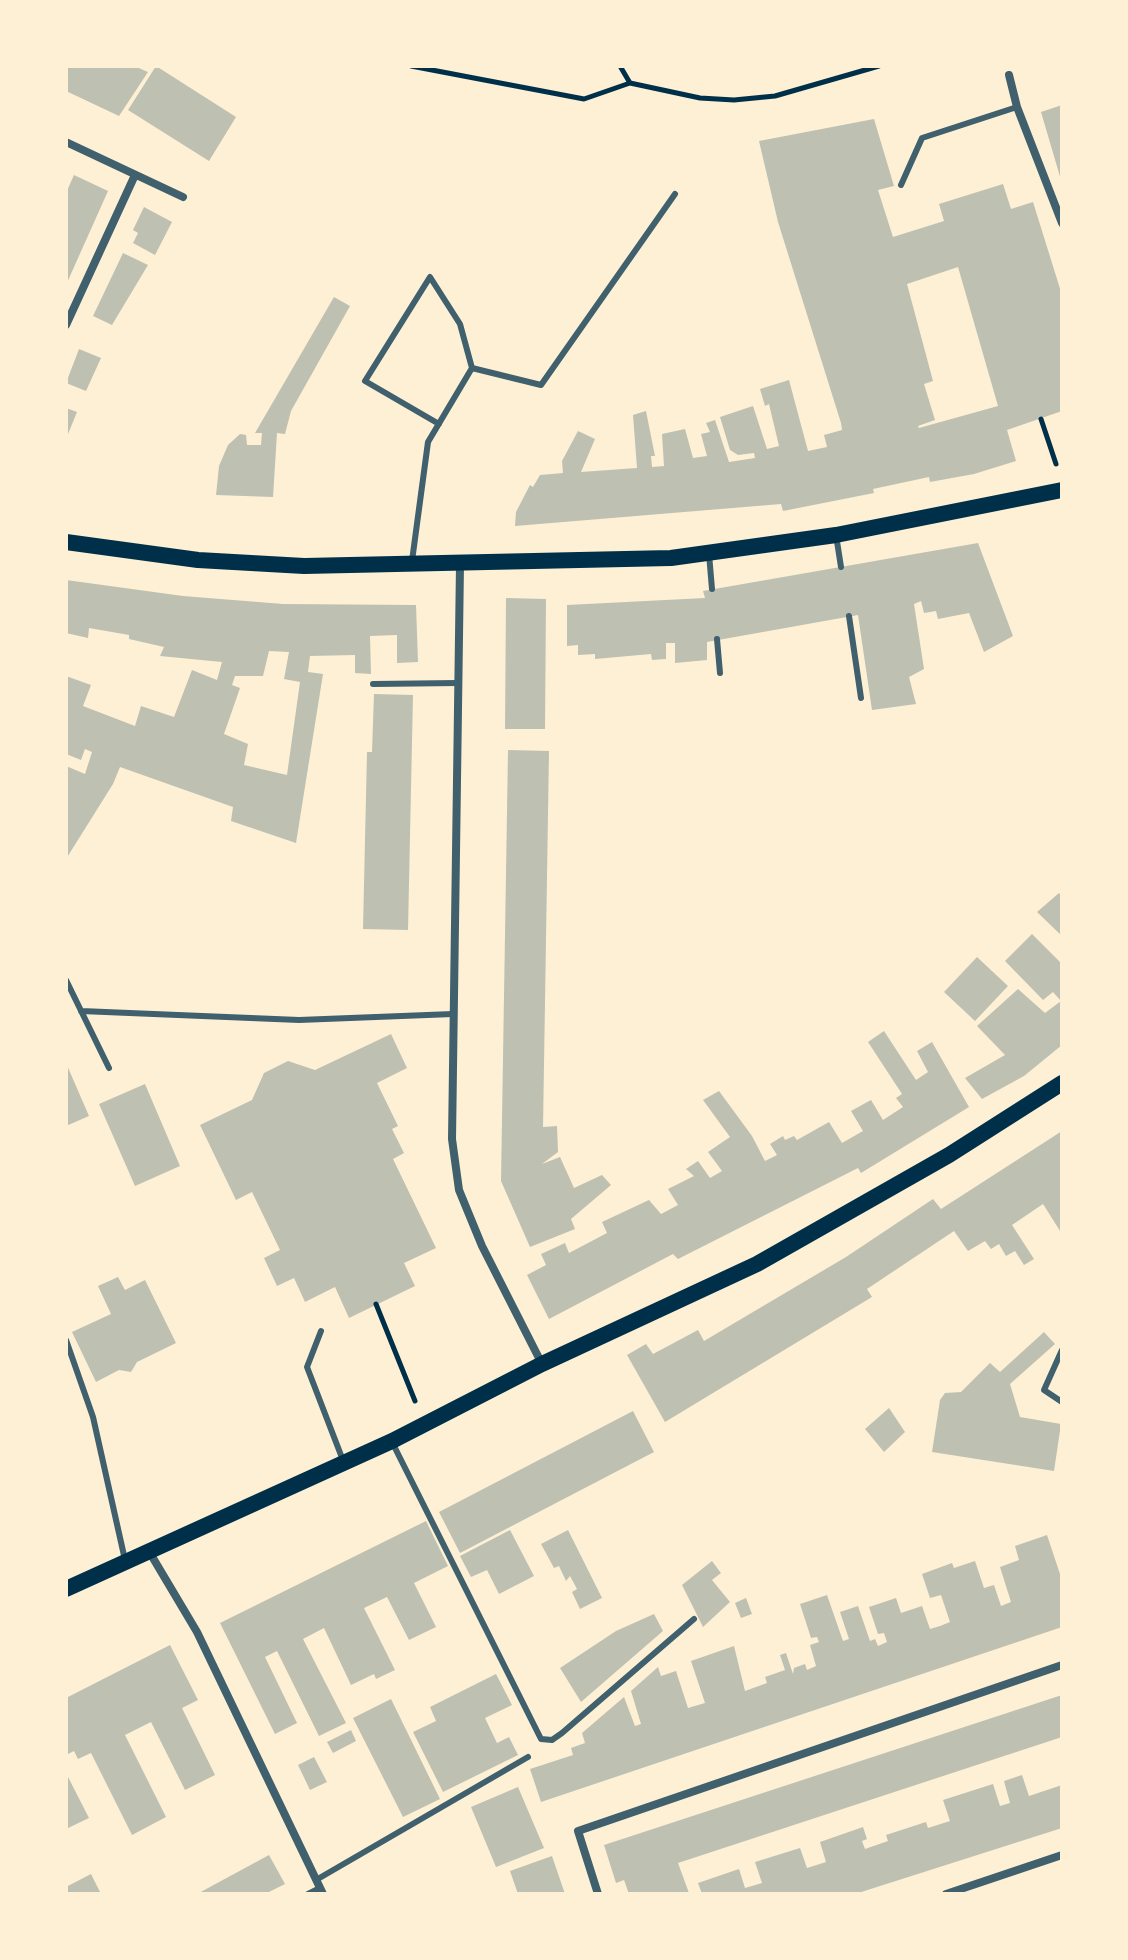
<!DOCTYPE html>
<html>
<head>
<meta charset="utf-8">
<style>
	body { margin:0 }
	#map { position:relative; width:1128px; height:1960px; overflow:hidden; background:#fdf0d5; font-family:Mulish,sans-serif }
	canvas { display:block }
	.frame { position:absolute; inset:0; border:68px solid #fdf0d5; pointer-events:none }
</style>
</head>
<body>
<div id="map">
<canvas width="1128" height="1960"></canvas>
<div class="frame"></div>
</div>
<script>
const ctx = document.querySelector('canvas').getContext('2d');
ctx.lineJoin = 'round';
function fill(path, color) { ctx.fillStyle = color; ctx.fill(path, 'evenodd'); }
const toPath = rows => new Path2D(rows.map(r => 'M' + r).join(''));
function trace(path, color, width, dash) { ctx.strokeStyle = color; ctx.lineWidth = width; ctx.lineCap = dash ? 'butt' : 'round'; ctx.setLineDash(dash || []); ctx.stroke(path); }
fill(toPath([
	[66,66,134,66,148,72,119,116,66,91],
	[156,66,236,117,209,161,128,110],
	[1062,105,1062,180,1061,180,1041,112],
	[874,119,894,186,878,190,893,237,944,221,939,204,1003,184,1011,209,1033,202,1062,295,1062,411,1007,430,1016,461,974,474,930,482,929,477,873,489,874,493,783,511,781,504,515,526,516,512,530,485,533,487,540,475,563,473,562,461,578,431,595,439,581,472,637,468,633,415,646,411,655,456,651,456,652,467,664,466,662,434,685,429,693,458,707,456,701,434,710,432,706,423,715,420,729,462,755,458,754,453,738,455,730,450,720,417,753,406,767,449,779,446,769,404,765,406,760,389,789,380,808,451,827,447,824,435,842,430,841,423,778,222,759,141],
	[958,267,998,406,919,428,918,426,935,420,924,384,933,381,907,284],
	[74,175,108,191,66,285,66,193],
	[144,207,172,222,155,255,133,243,138,233,133,230],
	[123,253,148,265,112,325,93,316],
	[334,297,350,306,291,411,285,434,277,433,273,497,216,495,219,466,228,445,240,434,246,435,247,445,261,445,262,433,255,433],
	[79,349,101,358,86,391,66,383],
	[66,408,77,412,66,439],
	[978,543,1013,636,984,652,969,613,938,619,936,611,924,613,921,601,914,604,924,669,909,677,916,704,872,710,858,615,707,642,707,660,675,663,675,643,666,643,666,659,652,660,651,654,595,659,595,654,578,655,578,645,567,646,567,605,705,598,703,591],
	[66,580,183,596,283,604,416,605,418,662,397,663,397,635,370,636,371,674,355,673,355,655,310,656,308,672,323,674,296,843,231,821,233,807,120,767,113,784,66,859,66,766,85,774,92,752,85,749,81,760,66,754,66,676,91,685,83,706,135,726,141,706,174,717,192,670,217,680,222,662,160,656,164,647,129,639,129,635,89,628,88,638,66,633],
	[269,651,289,652,284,679,300,682,287,775,244,765,248,744,224,734,240,688,232,685,235,676,263,676],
	[506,598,546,599,545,729,505,729],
	[374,694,413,695,408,930,363,929,367,752,372,752],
	[508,750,549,751,543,1127,557,1126,558,1152,542,1164,560,1157,574,1188,602,1175,611,1185,571,1219,575,1229,530,1247,501,1181],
	[1059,893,1062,897,1062,936,1037,912],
	[1032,934,1062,964,1062,1045,1024,1076,982,1099,965,1078,1005,1055,977,1026,1018,989,1045,1013,1061,1001,1053,992,1043,1000,1005,961],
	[977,957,1008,986,975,1021,944,992],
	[884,1031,916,1080,928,1072,917,1051,932,1042,969,1107,861,1173,858,1168,678,1259,673,1254,549,1319,527,1275,546,1265,541,1254,565,1243,569,1253,607,1233,602,1222,649,1200,661,1214,678,1205,668,1189,694,1176,686,1169,698,1161,710,1178,722,1171,708,1152,730,1137,703,1100,719,1091,752,1136,765,1161,777,1155,770,1144,783,1136,785,1140,794,1136,797,1140,829,1122,842,1143,863,1131,851,1111,871,1100,883,1120,903,1107,896,1098,902,1094,868,1042],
	[391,1034,407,1068,377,1083,398,1126,392,1129,404,1153,393,1159,436,1248,404,1263,415,1286,349,1318,335,1287,305,1302,294,1278,277,1286,264,1258,280,1250,252,1192,236,1200,200,1125,252,1100,264,1073,288,1061,315,1070],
	[66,1063,89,1116,66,1126],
	[145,1084,180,1166,135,1186,99,1104],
	[1062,1131,1062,1234,1043,1204,1012,1225,1034,1259,1024,1265,1015,1251,1006,1256,999,1244,991,1249,985,1241,968,1251,954,1231,867,1289,872,1297,665,1422,627,1355,646,1344,653,1354,698,1330,704,1341,846,1257,933,1199,941,1209],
	[118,1277,125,1290,145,1280,176,1343,137,1362,131,1372,119,1370,96,1382,72,1332,111,1314,98,1286],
	[1044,1332,1055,1344,1010,1384,1020,1417,1061,1424,1054,1471,932,1452,940,1400,945,1393,961,1392,990,1363,1000,1372],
	[889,1408,905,1432,884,1452,865,1429],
	[633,1411,654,1452,460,1553,439,1512],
	[426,1521,448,1566,414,1583,436,1627,409,1640,387,1597,364,1608,395,1670,376,1679,374,1674,351,1685,324,1628,303,1639,346,1723,319,1736,277,1651,265,1657,297,1723,275,1734,220,1623],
	[510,1530,534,1576,499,1594,487,1570,471,1577,460,1556],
	[568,1530,602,1598,580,1609,572,1592,577,1589,570,1576,566,1581,559,1566,554,1568,541,1544],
	[1047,1535,1062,1580,1062,1627,541,1802,530,1769,573,1755,571,1748,585,1743,582,1733,624,1697,635,1726,641,1724,631,1691,658,1667,661,1676,676,1671,688,1708,705,1703,691,1661,734,1646,745,1691,767,1683,765,1677,785,1670,780,1655,786,1653,793,1674,794,1668,805,1664,807,1670,816,1666,810,1645,819,1642,817,1637,811,1638,800,1604,827,1595,843,1641,849,1639,840,1612,858,1606,870,1641,875,1639,878,1646,887,1642,884,1633,878,1634,869,1607,896,1598,901,1613,922,1606,930,1629,940,1626,950,1622,941,1595,930,1598,922,1574,952,1563,954,1568,975,1561,984,1588,994,1585,1001,1606,1011,1602,1000,1567,1019,1560,1015,1546],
	[712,1561,721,1573,712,1580,730,1602,703,1627,682,1585],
	[746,1598,752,1614,741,1618,735,1603],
	[654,1614,663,1631,581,1702,560,1668,616,1631],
	[170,1645,198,1700,182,1708,215,1775,185,1790,151,1722,125,1735,166,1817,132,1835,91,1753,78,1759,74,1751,66,1755,66,1698],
	[496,1674,512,1705,485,1718,497,1743,509,1737,518,1755,443,1792,413,1732,436,1721,430,1707],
	[1062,1695,1062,1737,678,1863,689,1893,629,1894,624,1880,616,1883,604,1845],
	[391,1699,440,1799,403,1817,353,1718],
	[351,1730,356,1741,333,1753,327,1742],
	[314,1757,327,1782,310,1790,298,1765],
	[66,1773,89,1818,66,1829],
	[1022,1775,1029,1796,1062,1785,1062,1828,855,1894,702,1894,698,1883,739,1869,745,1888,762,1883,755,1862,800,1848,807,1868,826,1862,820,1842,863,1827,867,1839,862,1841,865,1849,888,1841,886,1835,926,1822,928,1828,950,1821,943,1800,993,1784,1000,1806,1010,1803,1004,1781],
	[518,1787,544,1848,496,1867,471,1807],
	[269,1855,285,1884,265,1894,197,1894],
	[552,1856,565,1894,518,1894,510,1871],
	[91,1874,101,1894,66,1894,66,1887]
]), '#bec0b2');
trace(toPath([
	[411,66,584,99,630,83],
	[620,66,630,83,700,98,734,100,775,96,879,66],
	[1041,419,1056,464],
	[376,1304,415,1401]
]), '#003049', 5);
trace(toPath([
	[901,185,922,138,1017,107],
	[439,424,365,381,430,277,460,324,472,368],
	[836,535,841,567],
	[709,554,712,589],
	[412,561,428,442,472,368,541,385,675,194],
	[849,616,861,698],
	[717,639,720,673],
	[373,684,458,683],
	[66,980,109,1068],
	[81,1011,299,1020,453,1014],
	[321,1331,307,1367,344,1463],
	[66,1340,93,1417,125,1560],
	[1062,1350,1044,1390,1062,1402],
	[393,1444,541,1739,552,1740,562,1733,694,1619],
	[316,1880,528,1757],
	[308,1894,320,1888]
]), '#3f606c', 6);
trace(toPath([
	[1009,75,1017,107,1062,223],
	[66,142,183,197],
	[66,325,135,175],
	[460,565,452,1139,459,1190,482,1246,542,1364],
	[150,1553,197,1632,323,1894],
	[598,1894,578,1831,1062,1665],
	[946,1894,1062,1855]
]), '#3f606c', 8);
trace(toPath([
	[66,542,198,560,304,566,671,558,836,535,1062,490],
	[66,1589,392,1441,542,1364,757,1264,949,1155,1062,1083]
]), '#003049', 16);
</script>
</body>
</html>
